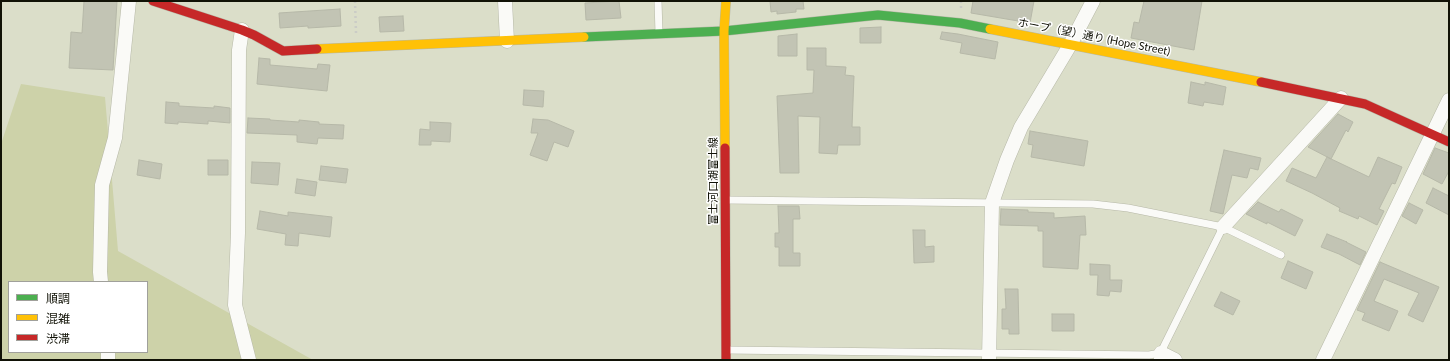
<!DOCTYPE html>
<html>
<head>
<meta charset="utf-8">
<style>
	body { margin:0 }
	#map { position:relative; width:1450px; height:361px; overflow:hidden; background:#dbdec9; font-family:Lato,"Noto Sans JP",sans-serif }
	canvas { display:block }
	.frame { position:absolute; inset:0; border:2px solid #111206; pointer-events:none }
	.legend { position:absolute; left:8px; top:281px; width:140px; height:72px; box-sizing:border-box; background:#fff; border:1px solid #a0a09b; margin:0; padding:5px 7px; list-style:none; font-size:12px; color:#111206 }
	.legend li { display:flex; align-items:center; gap:8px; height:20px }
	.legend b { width:20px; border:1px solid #a0a09b }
</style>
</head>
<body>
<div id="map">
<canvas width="1450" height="361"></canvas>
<div class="frame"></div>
<ul class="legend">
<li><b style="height:5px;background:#4caf50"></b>順調</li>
<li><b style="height:5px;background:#ffc107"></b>混雑</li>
<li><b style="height:5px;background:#c62828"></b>渋滞</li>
</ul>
</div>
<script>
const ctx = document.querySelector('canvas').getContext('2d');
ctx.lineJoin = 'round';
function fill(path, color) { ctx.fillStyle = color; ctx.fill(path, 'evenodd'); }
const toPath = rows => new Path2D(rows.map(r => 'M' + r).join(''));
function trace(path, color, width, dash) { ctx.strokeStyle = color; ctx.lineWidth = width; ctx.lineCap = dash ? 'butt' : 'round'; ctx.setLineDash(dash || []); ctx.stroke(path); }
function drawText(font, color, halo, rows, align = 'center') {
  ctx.font = font + ' Lato,"Noto Sans JP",sans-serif'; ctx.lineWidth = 3; ctx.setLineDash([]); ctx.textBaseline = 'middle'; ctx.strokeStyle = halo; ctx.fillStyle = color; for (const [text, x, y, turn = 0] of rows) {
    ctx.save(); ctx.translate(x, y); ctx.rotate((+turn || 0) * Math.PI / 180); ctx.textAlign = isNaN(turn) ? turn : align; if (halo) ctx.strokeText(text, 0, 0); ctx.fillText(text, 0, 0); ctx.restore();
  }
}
fill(toPath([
	[21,84,105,97,118,251,313,360,1,360,1,144],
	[9,282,147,282,147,352,9,352]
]), '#cdd2a9');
const building = toPath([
	[84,1,117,1,113,70,69,68,71,32,82,33,84,1],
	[619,1,621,18,586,20,585,3,619,1],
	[770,1,803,1,804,9,796,9,796,12,777,14,777,11,771,12,770,1],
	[973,1,1034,1,1030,23,971,13,973,1],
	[1144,1,1202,1,1194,50,1131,38,1134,22,1139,23,1144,1],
	[340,9,341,26,308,28,308,26,280,28,279,13,340,9],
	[403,16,404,31,380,32,379,17,403,16],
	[881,27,881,43,860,43,860,28,881,27],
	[942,32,958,34,998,42,995,59,960,53,962,43,940,39,942,32],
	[797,34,797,56,778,56,778,36,797,34],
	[807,48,826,48,826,66,846,67,845,75,854,76,852,127,860,127,860,145,838,145,837,154,819,153,820,117,798,116,799,173,780,173,777,96,813,93,814,70,807,70,807,48],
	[259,58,270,59,270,65,317,69,318,64,330,65,327,91,257,84,259,58],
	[1191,82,1205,85,1205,82,1226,87,1223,105,1204,102,1203,106,1188,103,1191,82],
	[524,90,544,91,543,107,523,105,524,90],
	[166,102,179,103,179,106,214,108,214,106,230,108,230,123,208,121,208,124,178,122,178,124,165,123,166,102],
	[1338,114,1353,122,1348,132,1346,130,1331,159,1308,147,1338,114],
	[248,118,270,119,270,120,299,122,299,120,319,122,319,124,344,125,343,139,318,138,317,144,297,142,297,135,247,133,248,118],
	[533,119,548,120,574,131,568,147,554,142,547,161,530,155,538,133,531,133,533,119],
	[430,122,451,123,450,142,431,141,431,145,419,145,420,129,430,130,430,122],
	[1030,131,1088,141,1084,166,1031,157,1033,145,1028,144,1030,131],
	[1435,148,1449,153,1449,171,1442,184,1423,174,1435,148],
	[1224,150,1261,158,1258,170,1250,168,1247,178,1232,175,1223,214,1210,211,1224,150],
	[1327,157,1369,177,1378,157,1402,167,1395,184,1392,183,1379,209,1384,211,1377,225,1359,216,1358,219,1339,211,1340,208,1312,193,1286,181,1292,168,1316,178,1327,157],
	[139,160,162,164,160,179,137,175,139,160],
	[208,160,228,160,228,175,208,175,208,160],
	[252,162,280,163,278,185,251,183,252,162],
	[321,166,348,169,346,183,319,180,321,166],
	[297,179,317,182,315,196,295,193,297,179],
	[1433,188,1449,196,1449,215,1426,203,1433,188],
	[1258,202,1279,212,1281,209,1303,220,1295,236,1267,222,1267,224,1246,214,1258,202],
	[1409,203,1423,210,1416,224,1402,216,1409,203],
	[778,206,799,206,800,219,793,219,793,253,800,253,800,266,779,266,779,247,775,247,775,233,779,233,778,206],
	[1001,209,1028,210,1028,212,1054,213,1054,218,1085,216,1086,235,1080,235,1078,269,1043,267,1043,231,1038,231,1038,226,1000,225,1001,209],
	[260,211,288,216,288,212,332,217,330,237,299,233,298,246,285,245,286,234,257,229,260,211],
	[913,230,925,230,925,247,934,246,934,262,914,263,913,230],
	[1327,234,1347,242,1346,242,1366,252,1360,265,1339,254,1321,247,1327,234],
	[1288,261,1313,272,1306,289,1281,278,1288,261],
	[1380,262,1439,287,1423,322,1408,315,1419,293,1384,279,1374,301,1398,311,1389,331,1362,320,1365,313,1357,310,1380,262],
	[1090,264,1110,265,1110,280,1122,280,1121,292,1110,291,1109,296,1097,295,1098,275,1090,275,1090,264],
	[1005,289,1018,289,1019,334,1009,334,1009,329,1002,329,1002,309,1006,309,1005,289],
	[1221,292,1240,301,1233,315,1214,306,1221,292],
	[1052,314,1074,314,1074,331,1052,331,1052,314]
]);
fill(building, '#c2c4b4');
trace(building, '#b6b8a8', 1);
const lane = toPath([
	[658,1,659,33],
	[725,200,1093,204,1128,208,1223,227,1281,255],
	[726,350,1149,355,1161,353],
	[1157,360,1223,227]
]);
const street = toPath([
	[505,1,507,41],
	[242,30,239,50,238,233,235,305,249,360],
	[1223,227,1341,98],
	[101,282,100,272,102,185,115,138,129,1],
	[108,352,108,360],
	[1161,353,1175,360],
	[989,360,992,203,1007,160,1021,127,1070,45,1093,1],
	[1323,360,1449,100]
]);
const fast = toPath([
	[584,37,724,31,878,15,960,23,990,29]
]);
const slow = toPath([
	[990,29,1261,82],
	[317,49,584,37],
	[725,148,724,31,726,1]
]);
const jam = toPath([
	[153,1,242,30,254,35,283,51,317,49],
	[1261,82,1365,104,1449,142],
	[725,148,726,360]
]);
trace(lane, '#b6b8a7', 8);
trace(street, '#b6b8a7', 15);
trace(fast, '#b6b8a7', 10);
trace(slow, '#b6b8a7', 10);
trace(jam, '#b6b8a7', 10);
trace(toPath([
	[355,1,356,33],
	[961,8,961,1]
]), '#cbccc6', 2.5, [2, 3]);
trace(lane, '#fafaf7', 7);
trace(street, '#fafaf7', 14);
trace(fast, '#4caf50', 9);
trace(slow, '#ffc107', 9);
trace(jam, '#c62828', 9);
drawText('11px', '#111206', '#fff', [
	["ホープ（望）通り (Hope Street)",1094,37,11],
	["富士河口湖富士線",713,181,-90]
]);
</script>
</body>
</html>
